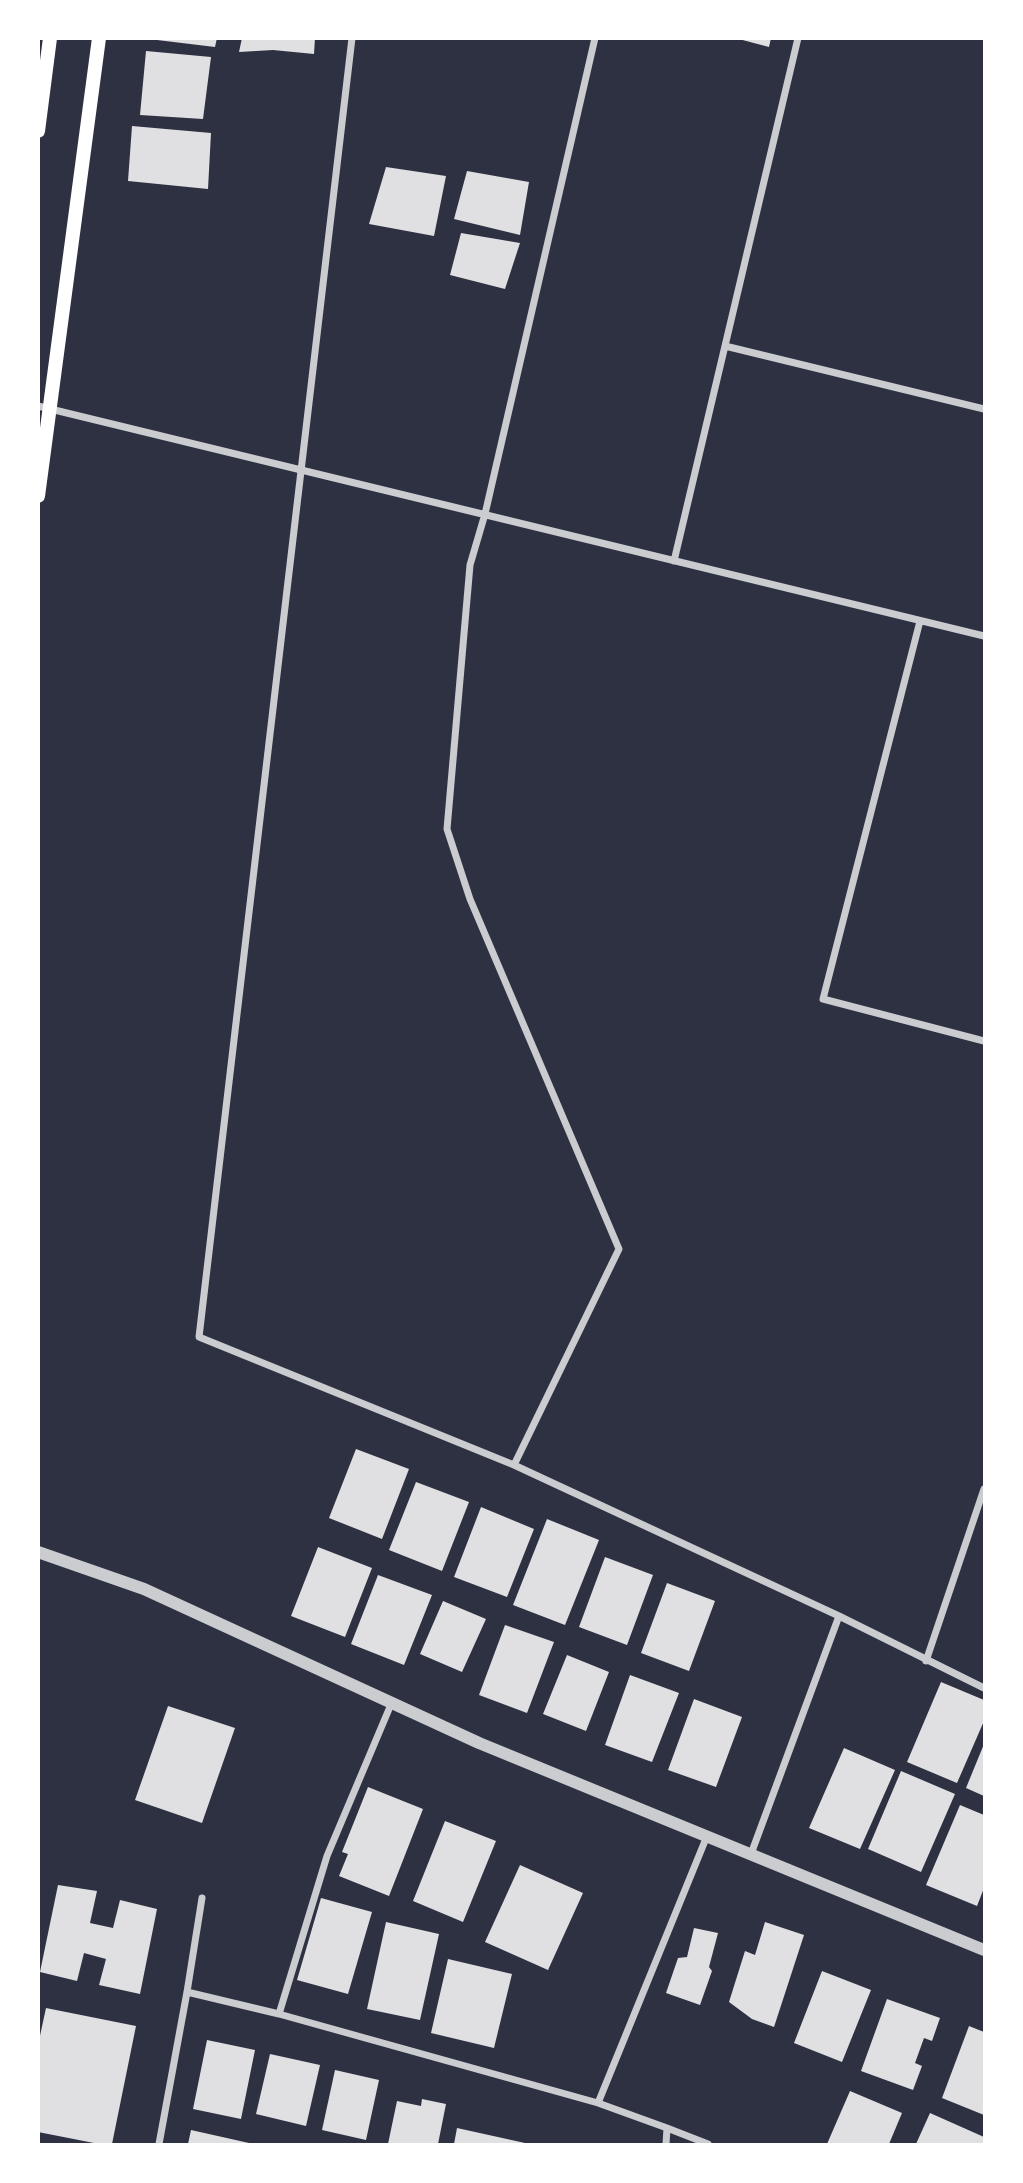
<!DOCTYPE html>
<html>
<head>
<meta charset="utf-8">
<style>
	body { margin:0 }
	#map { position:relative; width:1023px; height:2183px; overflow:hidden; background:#2d3142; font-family:"Crimson Pro",serif }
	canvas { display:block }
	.frame { position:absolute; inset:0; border:40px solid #fff; pointer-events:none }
</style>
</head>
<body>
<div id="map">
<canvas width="1023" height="2183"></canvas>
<div class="frame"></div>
</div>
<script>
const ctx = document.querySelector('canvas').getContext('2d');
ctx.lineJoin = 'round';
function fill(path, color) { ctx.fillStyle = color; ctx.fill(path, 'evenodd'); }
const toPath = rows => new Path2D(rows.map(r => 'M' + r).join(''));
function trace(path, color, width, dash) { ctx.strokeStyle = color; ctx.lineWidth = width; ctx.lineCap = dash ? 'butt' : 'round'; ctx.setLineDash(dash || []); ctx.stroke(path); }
fill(toPath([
	[157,38,217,38,215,47,157,40],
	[242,38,315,38,314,54,273,50,239,52],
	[735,38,771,38,769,47],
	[146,51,211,57,203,119,140,115],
	[132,126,211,133,208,189,128,181],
	[386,167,446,176,434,236,369,224],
	[467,171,529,182,520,235,454,219],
	[461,233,520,243,505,289,450,275],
	[356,1449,409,1469,382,1539,329,1518],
	[416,1482,469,1502,442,1571,389,1550],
	[481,1507,534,1529,507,1597,454,1577],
	[547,1519,599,1540,565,1625,513,1605],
	[318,1547,372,1568,345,1637,291,1616],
	[605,1557,653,1575,627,1645,579,1627],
	[378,1575,432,1595,404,1665,351,1644],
	[667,1583,715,1601,689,1671,641,1653],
	[443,1601,486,1619,462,1672,420,1654],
	[505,1625,554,1642,527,1713,479,1695],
	[567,1655,609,1672,586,1731,543,1714],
	[630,1675,679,1693,652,1762,605,1745],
	[941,1682,984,1700,984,1721,957,1783,907,1762],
	[694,1699,742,1717,716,1787,668,1770],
	[168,1706,235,1728,202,1823,135,1800],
	[984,1744,984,1796,966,1788],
	[844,1748,895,1770,860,1849,809,1828],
	[901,1771,955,1794,921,1872,868,1849],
	[368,1787,423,1809,389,1896,339,1876,348,1854,342,1852],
	[960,1805,984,1815,984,1888,977,1906,926,1885],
	[445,1821,496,1841,463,1922,413,1901],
	[520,1865,583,1893,548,1970,485,1942],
	[58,1885,97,1891,90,1923,113,1928,120,1900,157,1909,140,1994,99,1985,106,1959,84,1953,77,1981,40,1972],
	[321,1898,372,1912,348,1994,297,1980],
	[386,1922,439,1934,420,2020,367,2009],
	[765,1922,804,1935,774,2027,752,2019,729,2002,745,1951,755,1955],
	[694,1928,718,1933,709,1967,712,1971,700,2005,666,1993,678,1958,687,1957],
	[448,1959,512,1974,494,2048,431,2033],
	[822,1971,871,1990,842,2062,794,2043],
	[887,1999,940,2018,932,2041,924,2038,915,2063,922,2066,913,2090,861,2071],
	[46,2008,136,2026,112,2144,99,2144,38,2132,38,2045],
	[969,2026,984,2032,984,2115,942,2098],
	[207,2040,255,2050,241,2119,193,2109],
	[270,2054,320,2065,306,2126,256,2114],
	[335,2070,379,2080,366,2140,322,2130],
	[850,2091,902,2113,889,2144,827,2144],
	[422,2099,446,2104,438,2144,388,2144,397,2101,421,2106],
	[930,2113,984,2137,984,2144,916,2144],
	[457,2128,525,2143,525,2144,454,2144],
	[191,2130,249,2143,249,2144,188,2144]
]), '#e0e0e3');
trace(toPath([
	[352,38,199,1337,514,1465,839,1616,984,1688],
	[725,346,984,409],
	[38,406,984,636],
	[674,561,798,38],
	[920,621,823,999,984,1041],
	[514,1465,619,1249,470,899,447,829,470,565,485,514,595,38],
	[926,1661,984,1489],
	[751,1854,839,1616],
	[187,1992,279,2014,598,2103,667,2128,666,2144],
	[279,2014,327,1856,392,1702],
	[598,2103,707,1836],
	[667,2128,708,2144],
	[159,2144,187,1992,202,1898]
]), '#caccd0', 7);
trace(toPath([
	[38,1552,144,1589,479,1743,984,1950]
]), '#caccd0', 12);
trace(toPath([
	[38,131,50,38],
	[38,496,99,38]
]), '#fff', 14);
</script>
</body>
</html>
